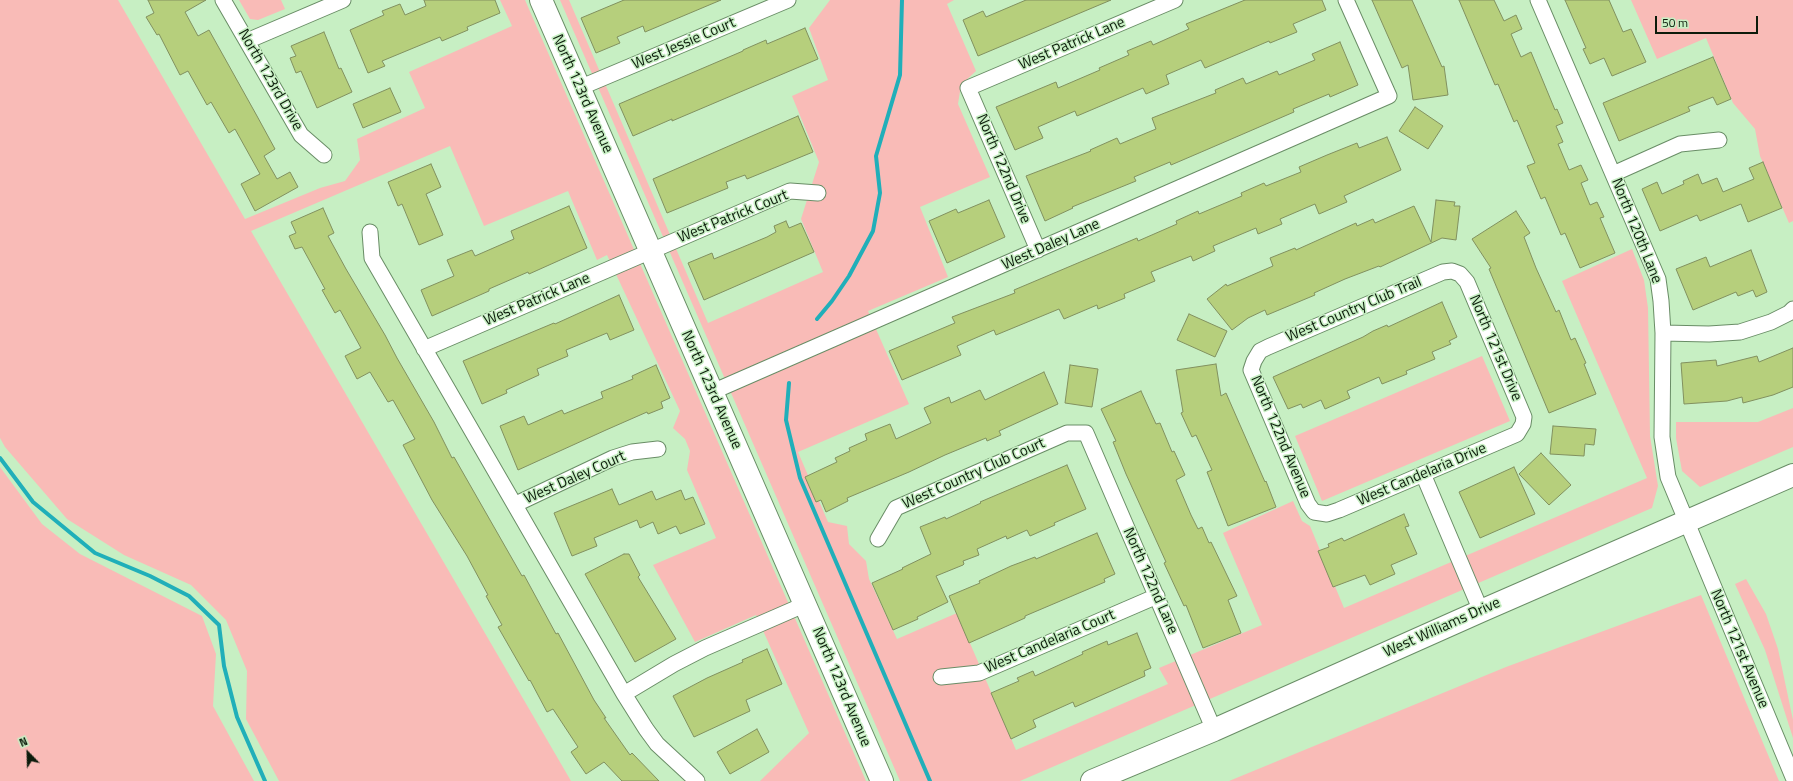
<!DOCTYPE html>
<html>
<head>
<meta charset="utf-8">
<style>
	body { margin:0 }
	#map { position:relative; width:1793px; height:781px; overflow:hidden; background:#c7efc3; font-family:"Titillium Web",sans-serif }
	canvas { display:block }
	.north { position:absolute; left:8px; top:733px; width:40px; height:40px; -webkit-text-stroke:3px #c7efc3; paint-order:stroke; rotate:337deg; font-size:11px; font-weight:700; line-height:16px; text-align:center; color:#0c1b0b }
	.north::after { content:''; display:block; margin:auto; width:14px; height:18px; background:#0c1b0b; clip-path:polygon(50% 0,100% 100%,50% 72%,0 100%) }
	.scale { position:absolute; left:1655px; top:16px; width:103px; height:18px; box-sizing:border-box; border:2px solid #0c1b0b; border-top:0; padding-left:5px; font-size:12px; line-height:14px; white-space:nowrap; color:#0c1b0b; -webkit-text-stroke:3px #c7efc3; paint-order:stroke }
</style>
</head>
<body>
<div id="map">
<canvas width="1793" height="781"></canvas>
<div class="north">N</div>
<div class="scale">50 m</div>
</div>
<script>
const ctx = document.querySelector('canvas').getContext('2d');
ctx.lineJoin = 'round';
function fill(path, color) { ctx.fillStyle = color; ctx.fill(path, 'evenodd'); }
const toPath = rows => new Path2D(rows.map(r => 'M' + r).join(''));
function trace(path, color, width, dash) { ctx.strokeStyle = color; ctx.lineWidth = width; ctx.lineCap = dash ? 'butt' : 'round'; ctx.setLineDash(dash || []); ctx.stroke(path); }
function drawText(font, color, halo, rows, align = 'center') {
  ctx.font = font + ' "Titillium Web",sans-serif'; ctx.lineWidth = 3; ctx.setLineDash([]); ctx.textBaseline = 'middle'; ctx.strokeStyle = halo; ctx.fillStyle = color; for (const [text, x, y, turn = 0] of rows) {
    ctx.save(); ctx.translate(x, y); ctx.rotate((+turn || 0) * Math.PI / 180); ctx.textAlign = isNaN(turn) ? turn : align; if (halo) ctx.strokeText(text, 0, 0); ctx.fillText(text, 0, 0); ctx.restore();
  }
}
fill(toPath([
	[0,0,118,0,245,219,320,188,345,181,360,160,357,139,425,108,409,72,512,26,500,0,525,0,866,781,760,781,809,733,756,615,695,642,653,565,716,538,687,470,690,451,685,439,673,428,680,411,607,255,597,260,568,191,484,226,450,146,251,231,571,781,279,781,246,719,247,671,226,620,191,585,124,555,67,519,5,447,0,438],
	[239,0,281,0,285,9,258,20,250,19],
	[560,0,569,0,708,323,823,272,801,219,819,162,792,96,828,80,809,28,830,0,954,0,947,4,976,71,961,85,958,104,990,177,920,207,948,277,868,311,909,404,798,452,828,522,847,526,849,544,866,561,869,579,897,639,957,613,1016,750,1168,684,1159,668,1262,625,1223,533,1293,501,1302,521,1310,526,1344,608,1647,478,1562,281,1632,249,1644,280,1648,308,1650,436,1658,486,1652,508,1020,781,900,781],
	[1631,0,1793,0,1793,221,1789,223,1760,156,1755,129,1733,103,1706,38,1657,59],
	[1482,356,1510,421,1322,501,1295,436],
	[1793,408,1793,447,1700,487,1682,471,1676,438,1676,422,1758,422],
	[0,467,42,524,80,554,202,616,216,654,213,706,254,781,0,781],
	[1746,579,1766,614,1778,649,1793,720,1793,738,1765,650,1735,584],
	[1701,595,1779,781,1229,781,1506,667]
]), '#f9bbb7');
trace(toPath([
	[817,319,832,301,849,276,873,231,880,193,876,156,900,75,902,0],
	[789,383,786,420,800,478,930,781],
	[0,458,33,502,95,553,150,576,189,596,219,625,224,666,237,717,265,781]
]), '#20afb9', 4);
const building = toPath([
	[148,0,206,0,185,12,198,36,209,30,257,116,275,149,264,156,277,179,290,172,298,187,255,211,241,184,260,174,235,129,229,133,211,102,207,105,188,71,180,75,159,34,157,35,146,17,154,13,148,0],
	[424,0,495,0,500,13,467,27,468,30,442,41,440,37,382,61,385,66,368,73,350,30,384,15,382,11,400,4,405,15,426,6,424,0],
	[624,0,721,0,645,32,643,26,617,37,620,43,596,53,581,18,624,0],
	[1026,0,1111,0,978,56,963,20,983,11,986,17,1026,0],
	[1245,0,1322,0,1326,10,1293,24,1297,32,1270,43,1269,41,1205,68,1201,60,1166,75,1169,84,1146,94,1143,88,1077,116,1075,111,1038,127,1043,138,1015,150,996,107,1056,82,1058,88,1100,70,1099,68,1129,55,1127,51,1151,41,1153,45,1189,29,1186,24,1245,0],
	[1372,0,1412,0,1442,67,1444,66,1448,95,1413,100,1408,65,1402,68,1372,0],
	[1459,0,1494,0,1504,21,1516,15,1522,29,1511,34,1521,57,1531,52,1555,110,1557,109,1563,123,1556,126,1563,142,1558,144,1569,170,1581,165,1588,180,1581,183,1590,205,1597,202,1604,217,1600,218,1615,253,1580,268,1565,233,1561,235,1545,197,1541,199,1527,166,1535,163,1517,120,1514,122,1498,84,1495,85,1459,0],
	[1565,0,1609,0,1623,32,1631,29,1646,62,1612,76,1604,58,1590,64,1583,49,1586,48,1565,0],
	[805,28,818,59,672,121,672,119,633,136,619,104,743,51,743,50,766,40,767,44,805,28],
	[324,32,339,69,341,68,352,92,317,108,301,71,296,73,290,58,296,56,291,46,324,32],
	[1340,42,1358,85,1330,97,1329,94,1293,109,1294,112,1199,153,1171,165,1170,162,1134,177,1136,181,1072,207,1073,208,1045,221,1026,176,1091,151,1090,150,1117,138,1120,144,1156,129,1152,118,1216,93,1215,90,1243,78,1246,84,1277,71,1279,75,1315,60,1312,54,1340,42],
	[1713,57,1731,99,1717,105,1713,97,1688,107,1690,111,1619,141,1603,103,1713,57],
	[390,88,401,112,363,128,353,104,390,88],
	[1415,107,1443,126,1428,149,1399,131,1415,107],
	[798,116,813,152,747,179,745,175,726,182,728,188,667,213,653,179,798,116],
	[1387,137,1401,170,1344,196,1347,202,1319,214,1315,204,1280,219,1282,224,1258,234,1256,228,1213,246,1215,251,1193,261,1191,256,1151,272,1155,281,1124,294,1125,298,1098,309,1097,305,1064,319,1059,309,996,335,994,330,957,346,961,355,902,380,889,351,955,323,952,317,1015,293,1014,290,1137,238,1138,241,1177,224,1176,221,1198,211,1199,214,1242,196,1241,193,1264,183,1266,186,1301,172,1299,167,1327,155,1357,143,1359,148,1387,137],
	[1763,162,1782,208,1748,222,1741,204,1700,221,1697,215,1660,231,1642,189,1657,182,1662,194,1684,184,1683,181,1698,174,1702,184,1717,178,1723,192,1754,179,1749,168,1763,162],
	[431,164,441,187,426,194,443,235,419,245,402,204,398,206,388,182,431,164],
	[989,200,1005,237,947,263,929,221,956,209,958,213,989,200],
	[1436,200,1455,202,1454,206,1460,206,1456,240,1442,238,1380,267,1379,266,1345,279,1314,293,1315,295,1267,315,1265,310,1248,318,1232,330,1207,299,1226,284,1227,286,1273,266,1270,258,1295,248,1296,250,1356,223,1357,226,1373,219,1375,223,1414,206,1431,242,1436,200],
	[569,206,587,248,529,274,528,272,489,289,489,291,432,316,421,290,454,276,447,260,472,250,475,256,514,239,511,231,569,206],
	[323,208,334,233,328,236,346,269,385,335,397,358,434,422,452,458,454,457,522,576,524,575,556,634,558,633,594,700,606,718,604,718,630,755,632,753,659,781,622,781,604,762,586,774,571,752,578,747,553,709,547,712,530,680,529,681,498,627,502,625,486,596,488,595,467,556,432,500,403,445,415,439,393,400,388,402,370,372,357,379,345,356,361,348,340,310,335,313,322,290,325,289,302,247,295,249,289,236,296,233,291,222,323,208],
	[1516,211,1530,233,1524,237,1536,268,1556,312,1559,310,1571,340,1575,338,1586,363,1584,364,1596,394,1549,413,1489,269,1491,268,1472,239,1516,211],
	[786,221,789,228,801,223,814,252,704,300,688,263,712,253,714,259,767,237,776,232,774,226,786,221],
	[1751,250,1767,292,1756,297,1753,290,1738,296,1736,292,1693,310,1676,269,1706,257,1710,267,1751,250],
	[619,295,634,330,610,340,607,333,566,350,568,356,537,369,539,375,506,390,507,393,482,404,463,361,554,323,555,324,619,295],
	[1442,302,1457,337,1449,341,1451,344,1432,352,1435,359,1406,371,1407,374,1382,384,1379,377,1347,391,1350,398,1325,409,1321,400,1303,408,1301,404,1288,409,1273,377,1363,337,1373,331,1387,325,1388,327,1442,302],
	[1189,314,1227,331,1215,357,1177,340,1189,314],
	[1793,348,1793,387,1773,395,1743,403,1742,397,1727,401,1684,404,1681,363,1716,360,1717,366,1757,356,1759,362,1793,348],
	[1216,364,1221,396,1226,393,1265,482,1266,481,1276,507,1228,526,1207,472,1212,470,1196,435,1192,437,1181,413,1183,412,1176,370,1216,364],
	[656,365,670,398,661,402,663,408,648,414,647,412,606,430,518,470,500,426,524,416,528,425,562,410,564,414,603,398,601,392,633,379,632,376,656,365],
	[1070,365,1098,369,1092,407,1065,403,1070,365],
	[1044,372,1058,404,999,431,1001,435,987,441,986,438,945,455,909,472,847,498,848,501,826,512,821,500,816,502,805,477,837,462,835,458,850,451,849,448,867,440,865,434,890,424,896,439,931,423,924,408,949,397,951,403,980,390,985,400,1044,372],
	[1141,391,1156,424,1160,423,1172,452,1174,451,1185,475,1176,480,1191,515,1198,529,1202,527,1209,543,1211,542,1237,596,1228,600,1241,633,1203,648,1186,605,1184,606,1164,563,1166,562,1126,474,1113,442,1116,441,1101,409,1141,391],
	[1553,426,1596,429,1594,445,1585,444,1584,456,1550,454,1553,426],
	[1541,453,1571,485,1549,505,1519,474,1541,453],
	[1067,465,1086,509,1054,523,1055,525,1030,536,1027,530,1007,539,1006,536,977,549,979,555,963,561,964,564,963,565,936,576,948,602,917,617,918,619,893,630,872,583,903,569,902,568,931,554,920,527,945,517,946,519,981,503,980,502,1067,465],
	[1514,467,1535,514,1480,538,1459,492,1514,467],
	[612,489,619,505,652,491,656,500,681,490,685,500,693,497,705,524,680,534,676,526,658,534,653,522,640,528,637,520,594,538,597,546,572,556,554,513,612,489],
	[1404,514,1409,526,1405,527,1417,554,1391,565,1395,574,1370,585,1365,575,1333,587,1318,551,1329,547,1328,544,1342,538,1344,541,1404,514],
	[1097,533,1115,574,1104,579,1105,582,1025,616,1025,618,969,643,949,596,980,583,979,581,1011,566,1035,557,1036,559,1097,533],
	[624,554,629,554,640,575,638,577,676,639,635,662,585,574,624,554],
	[1137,633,1151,668,1144,671,1145,676,1075,707,1073,702,1033,720,1036,727,1011,739,991,693,1019,681,1017,678,1033,671,1035,676,1083,654,1082,652,1107,641,1108,645,1137,633],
	[767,649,782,684,746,700,750,711,694,737,673,696,707,678,743,662,742,660,767,649],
	[757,729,769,752,730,774,717,752,757,729]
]);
fill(building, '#b6cf7c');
trace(building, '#81905f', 1);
const street = toPath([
	[223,0,301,135,324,155],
	[1538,0,1658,279,1661,301,1663,333,1662,437,1668,477,1793,777],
	[247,41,343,0],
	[579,88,788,0],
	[1613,174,1680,144,1719,140],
	[370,232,372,258,624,694,646,729,657,744,697,781],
	[1038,250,968,88,1175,0],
	[1452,271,1460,274,1467,282,1524,417,1523,424,1517,434,1339,510,1327,514,1314,512,1308,504,1251,370,1254,361,1260,351,1268,347,1443,272,1452,271],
	[1663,333,1709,334,1740,332,1771,322,1789,313,1793,309],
	[424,349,790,191,818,193],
	[712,392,1389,96,1346,0],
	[1423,474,1481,611],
	[516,504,613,458,632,452,658,449],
	[878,539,896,508,1067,433,1086,433,1214,730],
	[941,677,979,673,1157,596],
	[624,694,674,664,705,648,806,604]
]);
const secondary = toPath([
	[541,0,882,781],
	[1092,781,1214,730,1481,611,1793,475]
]);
trace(street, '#698d66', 17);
trace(secondary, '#698d66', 24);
trace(street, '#fff', 15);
trace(secondary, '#fff', 22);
drawText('15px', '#0c1b0b', '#c7efc3', [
	["West Jessie Court",684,44,-23],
	["West Patrick Lane",1072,44,-23],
	["North 123rd Drive",270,80,60],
	["North 123rd Avenue",582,94,66],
	["North 122nd Drive",1003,169,67],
	["West Patrick Court",733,217,-22],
	["North 120th Lane",1636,231,68],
	["West Daley Lane",1051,245,-24],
	["West Patrick Lane",537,300,-23],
	["West Country Club Trail",1354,310,-23],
	["North 121st Drive",1495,348,67],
	["North 123rd Avenue",711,390,66],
	["North 122nd Avenue",1280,437,67],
	["West Country Club Court",974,474,-24],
	["West Candelaria Drive",1422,475,-23],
	["West Daley Court",575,478,-24],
	["North 122nd Lane",1150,581,66],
	["West Williams Drive",1442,628,-24],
	["West Candelaria Court",1050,642,-23],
	["North 121st Avenue",1739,649,67],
	["North 123rd Avenue",841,687,67]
]);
</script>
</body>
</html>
